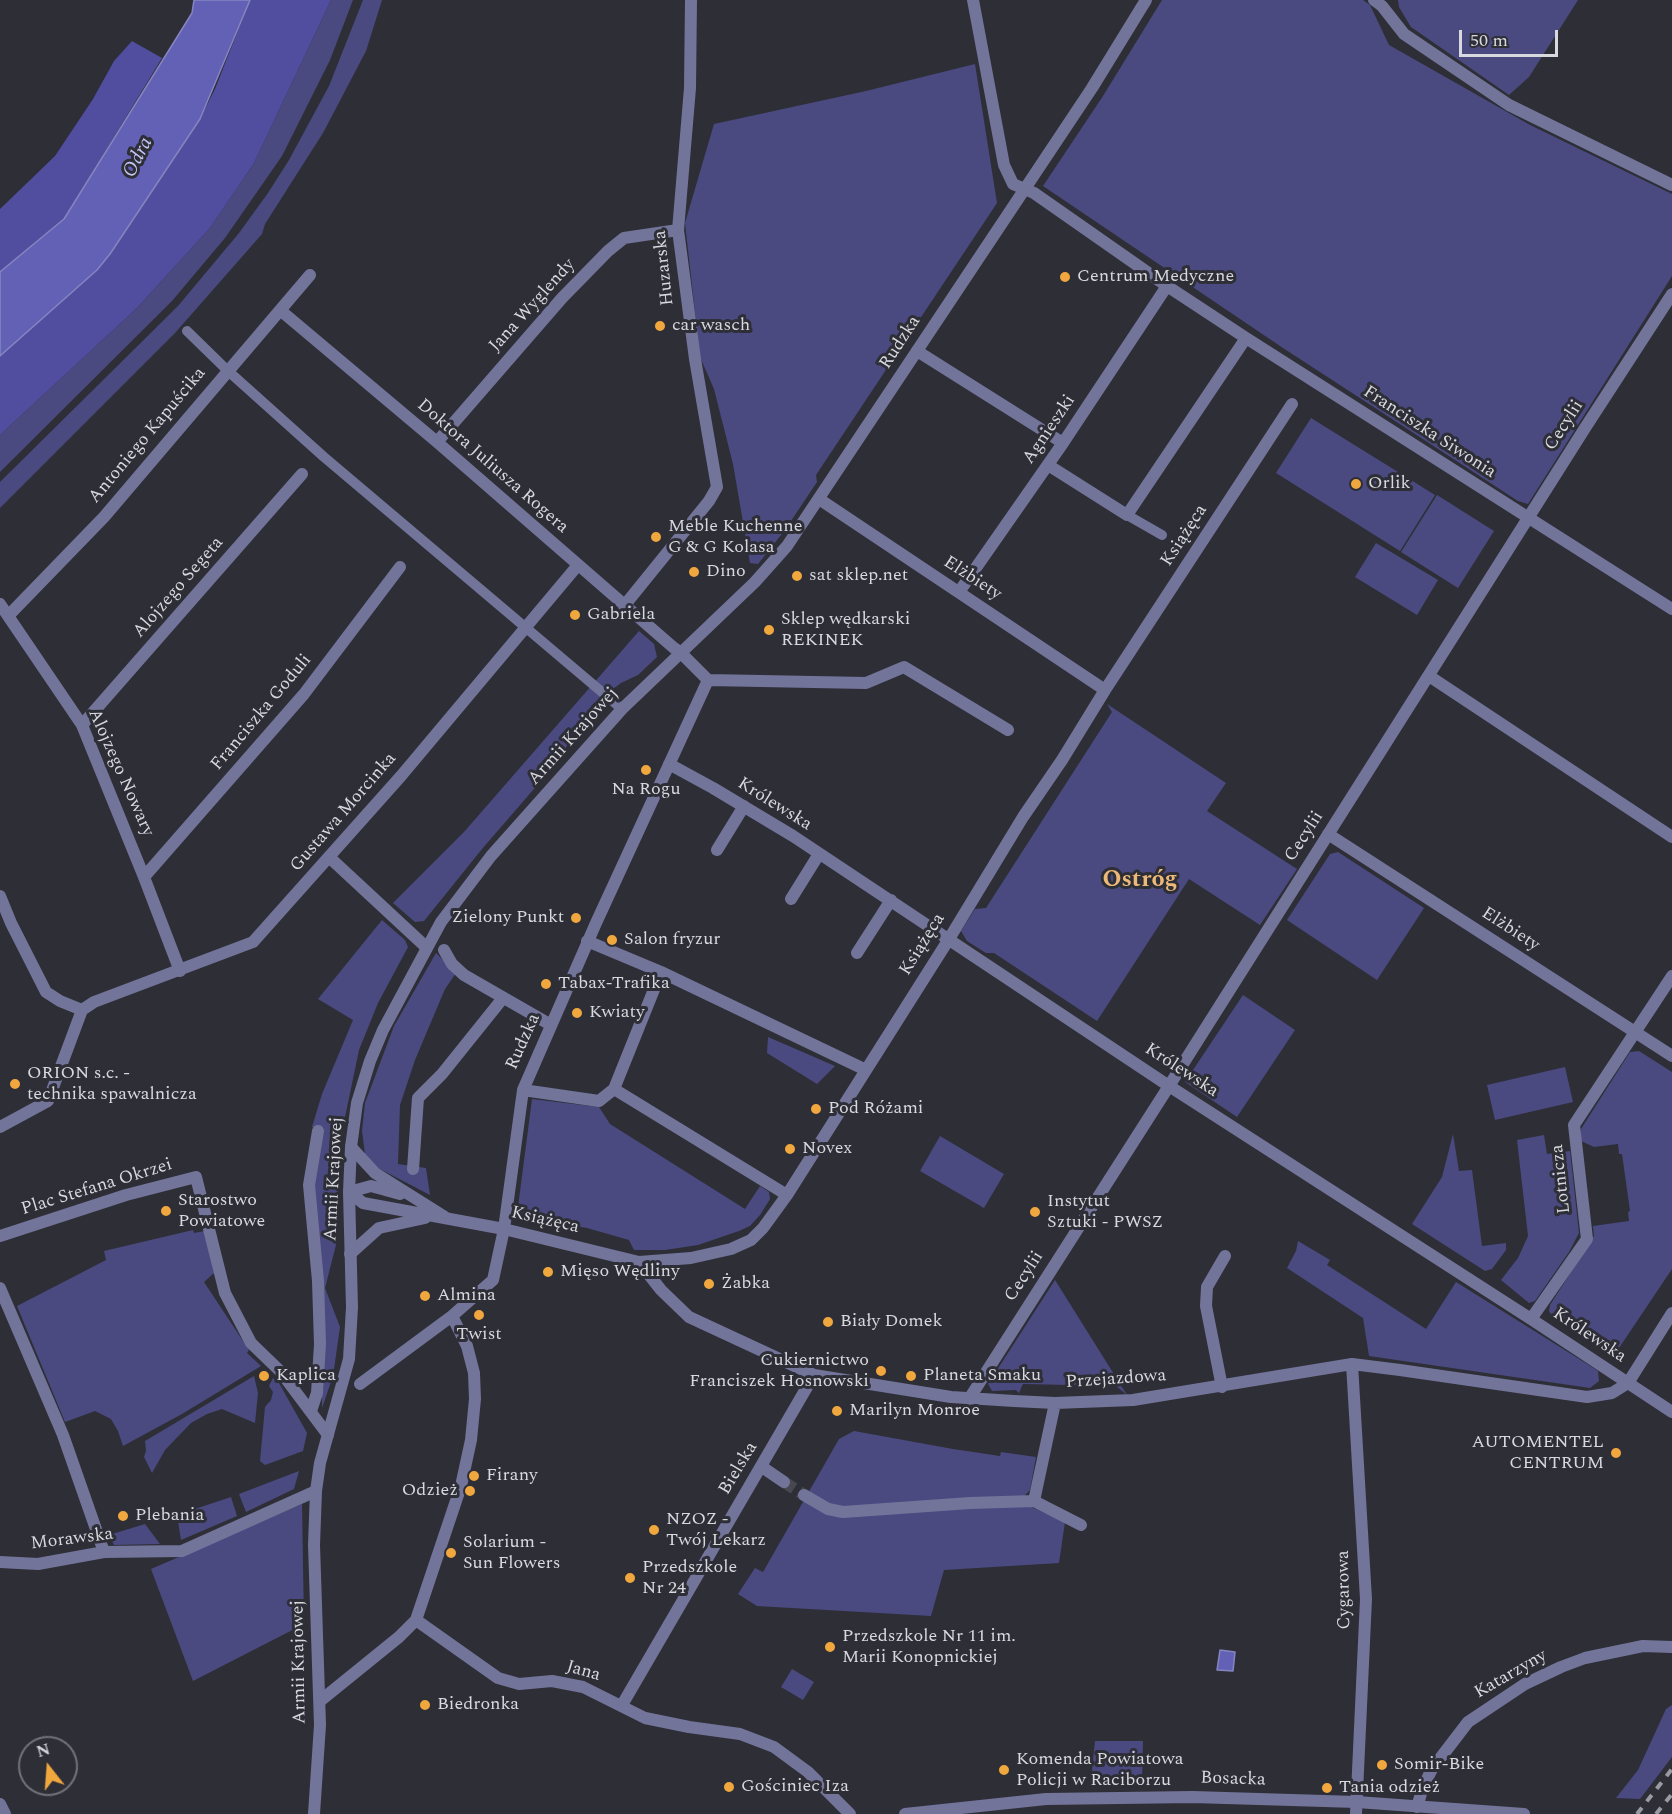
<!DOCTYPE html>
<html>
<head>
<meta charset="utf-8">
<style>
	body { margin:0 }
	#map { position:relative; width:1672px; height:1814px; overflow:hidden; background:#2e2e37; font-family:Spectral,serif }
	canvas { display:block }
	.north { position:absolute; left:18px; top:1736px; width:60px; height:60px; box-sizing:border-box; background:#2e2e37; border:2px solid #72727a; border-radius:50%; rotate:343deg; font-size:16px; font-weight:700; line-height:24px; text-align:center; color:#d8d9de }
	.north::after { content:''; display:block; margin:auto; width:21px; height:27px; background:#efa73e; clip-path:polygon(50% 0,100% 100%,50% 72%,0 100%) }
	.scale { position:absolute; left:1459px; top:30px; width:99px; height:27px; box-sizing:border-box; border:3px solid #d8d9de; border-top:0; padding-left:8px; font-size:18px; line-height:21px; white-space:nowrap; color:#d8d9de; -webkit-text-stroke:4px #2e2e37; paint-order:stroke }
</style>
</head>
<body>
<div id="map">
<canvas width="1672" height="1814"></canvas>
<div class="north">N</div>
<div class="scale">50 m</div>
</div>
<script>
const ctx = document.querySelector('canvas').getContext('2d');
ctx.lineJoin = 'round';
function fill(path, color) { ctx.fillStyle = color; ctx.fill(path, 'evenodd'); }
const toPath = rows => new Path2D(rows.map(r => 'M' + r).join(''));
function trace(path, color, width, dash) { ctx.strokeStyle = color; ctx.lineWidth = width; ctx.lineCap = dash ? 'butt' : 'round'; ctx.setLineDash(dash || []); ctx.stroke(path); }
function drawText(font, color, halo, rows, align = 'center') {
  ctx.font = font + ' Spectral,serif'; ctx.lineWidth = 6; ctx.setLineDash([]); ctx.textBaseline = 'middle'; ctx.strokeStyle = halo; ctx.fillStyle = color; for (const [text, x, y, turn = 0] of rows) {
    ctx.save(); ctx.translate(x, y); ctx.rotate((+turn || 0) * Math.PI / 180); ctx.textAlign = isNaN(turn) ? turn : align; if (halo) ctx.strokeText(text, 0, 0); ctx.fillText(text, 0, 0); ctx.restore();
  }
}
fill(toPath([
	[331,0,353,0,330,60,282,156,225,238,172,301,0,472,0,435,137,308,210,228,254,163],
	[363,0,382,0,366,51,323,133,265,224,262,234,175,333,0,508,0,482,178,306,239,233,268,193,289,160,329,86],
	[1162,0,1363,0,1370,5,1389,45,1530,125,1672,194,1672,276,1528,504,1518,501,1283,348,1043,186,1103,96],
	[1398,0,1578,0,1529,77,1509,95,1411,27,1399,7],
	[975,64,997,203,816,475,817,482,785,530,758,564,750,563,733,464,714,389,700,357,685,223,714,124,866,91],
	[1311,418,1435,495,1400,551,1276,473],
	[1437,495,1494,531,1458,588,1401,552],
	[1376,543,1438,580,1417,615,1355,577],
	[639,631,654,644,657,657,638,675,621,683,593,704,577,724,562,756,546,775,482,849,424,921,415,922,393,903,464,832],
	[1107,704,1226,783,1207,811,1297,869,1260,925,1189,879,1097,1021,994,953,986,953,967,941,961,931,975,909,986,908,1112,712],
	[1338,852,1424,908,1377,980,1287,920,1330,854],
	[382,920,405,940,408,947,378,1003,359,1050,339,1146,337,1241,325,1288,340,1327,333,1376,322,1408,322,1375,313,1185,322,1129,312,1127,322,1094,353,1020,318,999],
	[436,953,456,973,445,989,415,1060,400,1105,398,1164,426,1168,430,1195,376,1167,365,1154,362,1131,365,1103,394,1026],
	[1243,995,1295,1030,1237,1117,1185,1082],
	[768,1037,835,1066,817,1084,767,1053],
	[1639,1051,1672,1072,1672,1269,1617,1351,1608,1354,1552,1316,1549,1311,1550,1305,1594,1236,1593,1226,1629,1221,1628,1212,1630,1211,1622,1154,1619,1154,1618,1144,1594,1147,1581,1141,1581,1129,1630,1052],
	[1565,1067,1573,1102,1495,1120,1487,1085],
	[532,1099,599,1107,610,1124,745,1209,760,1186,769,1192,770,1199,760,1215,750,1226,739,1231,698,1245,665,1250,634,1250,629,1240,587,1228,525,1217,518,1207],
	[1453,1134,1459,1171,1472,1170,1482,1246,1506,1243,1506,1250,1492,1269,1485,1271,1412,1224,1442,1177],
	[1544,1135,1547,1154,1570,1151,1579,1233,1569,1252,1535,1301,1529,1303,1501,1280,1518,1258,1528,1236,1517,1140],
	[940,1136,1004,1174,984,1208,920,1171],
	[193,1230,194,1233,205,1231,214,1273,204,1282,249,1350,247,1353,261,1366,182,1414,123,1446,118,1431,111,1419,95,1411,65,1422,17,1306,106,1260,104,1251],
	[1298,1241,1330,1260,1327,1265,1426,1329,1456,1282,1592,1367,1598,1371,1599,1381,1590,1388,1369,1356,1363,1318,1287,1268,1296,1251],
	[1055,1280,1127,1395,1116,1386,1023,1384,1019,1393,1016,1390,992,1391,988,1384],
	[254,1376,258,1393,255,1423,222,1409,207,1414,191,1423,165,1450,152,1473,144,1457,146,1451,145,1441],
	[273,1378,279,1383,307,1433,303,1451,265,1465,260,1461,265,1407,271,1400,273,1392,269,1386],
	[854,1431,953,1449,1000,1456,1001,1452,1036,1457,1030,1490,1017,1504,1027,1505,1065,1522,1059,1563,944,1570,931,1616,757,1606,738,1594,755,1568,763,1572,839,1439],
	[299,1471,294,1489,246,1512,239,1494],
	[231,1497,237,1516,181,1540,177,1515],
	[302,1504,304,1624,193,1681,151,1569],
	[145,1524,160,1544,114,1545,109,1535],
	[792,1669,814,1682,803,1700,781,1687],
	[1672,1705,1672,1757,1640,1799,1616,1798,1638,1770,1666,1709],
	[1095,1741,1143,1741,1142,1782,1091,1780]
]), '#4a4a80');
fill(toPath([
	[250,0,331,0,254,163,210,228,137,308,0,435,0,355,110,254,200,119,215,89],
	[132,41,162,58,64,219,0,272,0,209,55,156,93,99,114,61]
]), '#514d9f');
const water = toPath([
	[194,0,250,0,200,119,110,254,97,270,0,356,0,272,64,219,192,13,194,0],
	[1220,1650,1235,1652,1233,1671,1217,1670,1220,1650]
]);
fill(water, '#6361b5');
trace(water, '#8685c1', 1.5);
trace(toPath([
	[784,1482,804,1495]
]), '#484850', 12, [12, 6]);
trace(toPath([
	[187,331,227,370,324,457,622,709],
	[1127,515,1162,535]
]), '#73749a', 10);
trace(toPath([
	[973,0,1004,165,1013,184,1034,193,1167,286,1246,338,1672,609],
	[1374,0,1382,6,1404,34,1509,105,1672,185],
	[280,310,437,442,674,648,680,652,708,680,596,923,523,1090,504,1229,493,1280,452,1316,360,1384],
	[917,351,1063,443],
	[437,442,562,298,608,251,624,238,678,230],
	[1048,465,1127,515,1246,338],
	[819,499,1105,690],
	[959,592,1063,443,1167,286],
	[0,604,82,725,144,877,180,971],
	[624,606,709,501,717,487,695,359,678,230,690,88,691,0],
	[9,615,104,517,310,275],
	[1429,676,1672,837],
	[708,680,866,683,904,667,1008,730],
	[82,725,302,474],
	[669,764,713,788,793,836,1169,1086,1531,1319,1672,1412],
	[1328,834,1672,1056],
	[717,850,744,806],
	[329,857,426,947],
	[144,877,304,694,400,567],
	[0,896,11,923,46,992,60,1001,82,1010],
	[791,899,819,854],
	[587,941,661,972,866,1070],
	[444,950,452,964,464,975,551,1025],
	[857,953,891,900],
	[82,1010,94,1002,253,942,401,776,578,565],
	[614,1089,787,1195],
	[523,1090,599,1101,614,1089,661,972],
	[0,1127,48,1101,82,1010],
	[351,1147,375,1173,445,1217],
	[413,1169,418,1098,442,1074,503,998],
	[349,1192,363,1203,504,1229,639,1262,691,1258,731,1249,751,1240,763,1228,787,1195,949,939,1023,817,1062,760,1105,690,1292,404],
	[349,1192,371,1186,400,1194],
	[0,1236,126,1195,196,1177,225,1293,251,1343,280,1371,328,1435],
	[350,1254,379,1228,425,1218],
	[639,1262,661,1290,689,1317,814,1375,951,1397,1014,1401,1055,1403,1133,1400,1352,1364,1400,1370,1587,1397,1612,1393,1628,1383,1672,1313],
	[0,1288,63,1435,104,1552],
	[1531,1319,1587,1239,1574,1125,1672,976],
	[1352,1364,1366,1599,1356,1814],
	[1222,1387,1206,1306,1207,1287,1225,1256],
	[969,1399,1169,1086,1585,428,1672,294],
	[311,1411,317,1393,320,1344,318,1281,309,1185,318,1131],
	[762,1467,784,1482],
	[804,1495,828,1509,843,1512,970,1503,1034,1501,1055,1403],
	[1034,1501,1081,1525],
	[0,1562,38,1564,104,1552,182,1551,316,1491],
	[416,1620,461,1486,471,1440,475,1399,474,1373,467,1346,452,1316],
	[320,1701,399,1637,416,1620,498,1678,519,1684,552,1681,583,1687,645,1718,689,1727,740,1734,774,1747,808,1772,850,1814],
	[622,1705,814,1375],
	[0,1804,5,1814],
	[1417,1807,1423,1787,1432,1769,1468,1722,1525,1684,1561,1667,1585,1658,1643,1646,1672,1647]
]), '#73749a', 12);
trace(toPath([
	[314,1814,320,1725,314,1545,316,1491,320,1463,349,1359,352,1307,349,1192,351,1147,357,1103,370,1061,383,1030,441,922,491,856,622,709,755,582,787,546,1092,88,1146,0],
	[905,1814,1046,1799,1193,1797,1357,1802,1524,1814]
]), '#73749a', 12);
trace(toPath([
	[1637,1814,1672,1769],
	[1656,1814,1672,1794]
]), '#9a9ba2', 4, [8, 8]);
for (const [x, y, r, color] of [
	[1065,277,6,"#efa73e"],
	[660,326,6,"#efa73e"],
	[1356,484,6,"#efa73e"],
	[656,537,6,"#efa73e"],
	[694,572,6,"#efa73e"],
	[797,576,6,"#efa73e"],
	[575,615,6,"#efa73e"],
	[769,630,6,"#efa73e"],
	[646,770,6,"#efa73e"],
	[576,918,6,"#efa73e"],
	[612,940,6,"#efa73e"],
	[546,984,6,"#efa73e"],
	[577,1013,6,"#efa73e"],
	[15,1084,6,"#efa73e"],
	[816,1109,6,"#efa73e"],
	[790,1149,6,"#efa73e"],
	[166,1211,6,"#efa73e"],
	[1035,1212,6,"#efa73e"],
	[548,1272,6,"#efa73e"],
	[709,1284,6,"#efa73e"],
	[425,1296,6,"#efa73e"],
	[479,1315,6,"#efa73e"],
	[828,1322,6,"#efa73e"],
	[881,1371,6,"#efa73e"],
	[264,1376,6,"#efa73e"],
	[911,1376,6,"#efa73e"],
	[837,1411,6,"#efa73e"],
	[1616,1453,6,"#efa73e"],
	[474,1476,6,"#efa73e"],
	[470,1491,6,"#efa73e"],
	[123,1516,6,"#efa73e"],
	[654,1530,6,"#efa73e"],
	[451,1553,6,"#efa73e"],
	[630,1578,6,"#efa73e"],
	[830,1647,6,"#efa73e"],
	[425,1705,6,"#efa73e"],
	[1382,1765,6,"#efa73e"],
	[1004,1770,6,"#efa73e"],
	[729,1787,6,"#efa73e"],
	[1327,1788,6,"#efa73e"]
]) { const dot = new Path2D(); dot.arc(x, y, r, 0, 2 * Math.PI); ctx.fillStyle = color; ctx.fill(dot); trace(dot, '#2e2e37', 2); }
drawText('18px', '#d8d9de', '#2e2e37', [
	["Huzarska",665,268,-96],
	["Jana Wyglendy",533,306,-48],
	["Rudzka",901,343,-57],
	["Cecylii",1565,426,-57],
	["Agnieszki",1050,430,-56],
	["Franciszka Siwonia",1429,433,33],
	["Antoniego Kapuścika",148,436,-50],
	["Doktora Juliusza Rogera",492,467,41],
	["Książęca",1185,536,-57],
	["Elżbiety",972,579,33],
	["Alojzego Segeta",179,588,-49],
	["Franciszka Goduli",262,713,-50],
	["Armii Krajowej",574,737,-48],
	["Alojzego Nowary",120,773,66],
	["Królewska",774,805,32],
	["Gustawa Morcinka",344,813,-49],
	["Cecylii",1305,837,-57],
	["Elżbiety",1510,930,33],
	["Książęca",923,945,-58],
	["Rudzka",524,1042,-66],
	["Królewska",1181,1071,33],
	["Armii Krajowej",335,1179,-87],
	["Lotnicza",1562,1179,-96],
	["Plac Stefana Okrzei",97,1188,-17],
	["Książęca",545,1221,13],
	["Cecylii",1025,1277,-57],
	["Królewska",1589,1336,34],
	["Przejazdowa",1116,1380,-4],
	["Bielska",739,1469,-59],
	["Morawska",72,1540,-7],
	["Cygarowa",1345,1590,-91],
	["Armii Krajowej",300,1662,-91],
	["Jana",583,1672,16],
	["Katarzyny",1511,1675,-30],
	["Bosacka",1233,1780,2]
]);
drawText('18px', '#d8d9de', '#2e2e37', [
	["Centrum Medyczne",1077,277],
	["car wasch",672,326],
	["Orlik",1368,484],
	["Meble Kuchenne",668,527],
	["G & G Kolasa",668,548],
	["Dino",706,572],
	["sat sklep.net",809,576],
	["Gabriela",587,615],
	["Sklep wędkarski",781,620],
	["REKINEK",781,641],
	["Na Rogu",646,790,"center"],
	["Zielony Punkt",564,918,"right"],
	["Salon fryzur",624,940],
	["Tabax-Trafika",558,984],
	["Kwiaty",589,1013],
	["ORION s.c. -",27,1074],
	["technika spawalnicza",27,1095],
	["Pod Różami",828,1109],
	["Novex",802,1149],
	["Starostwo",178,1201],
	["Powiatowe",178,1222],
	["Instytut",1047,1202],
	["Sztuki - PWSZ",1047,1223],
	["Mięso Wędliny",560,1272],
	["Żabka",721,1284],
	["Almina",437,1296],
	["Biały Domek",840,1322],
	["Twist",479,1335,"center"],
	["Cukiernictwo",869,1361,"right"],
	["Franciszek Hosnowski",869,1382,"right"],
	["Kaplica",276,1376],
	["Planeta Smaku",923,1376],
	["Marilyn Monroe",849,1411],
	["AUTOMENTEL",1604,1443,"right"],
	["CENTRUM",1604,1464,"right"],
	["Firany",486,1476],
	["Odzież",458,1491,"right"],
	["Plebania",135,1516],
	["NZOZ -",666,1520],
	["Twój Lekarz",666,1541],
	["Solarium -",463,1543],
	["Sun Flowers",463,1564],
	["Przedszkole",642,1568],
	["Nr 24",642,1589],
	["Przedszkole Nr 11 im.",842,1637],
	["Marii Konopnickiej",842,1658],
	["Biedronka",437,1705],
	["Komenda Powiatowa",1016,1760],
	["Policji w Raciborzu",1016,1781],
	["Somir-Bike",1394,1765],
	["Gościniec Iza",741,1787],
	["Tania odzież",1339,1788]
], 'left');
drawText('italic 20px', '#c3c5f3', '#2e2e37', [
	["Odra",139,158,-63]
]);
drawText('bold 24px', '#ecb979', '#2e2e37', [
	["Ostróg",1140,881]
]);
</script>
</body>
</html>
